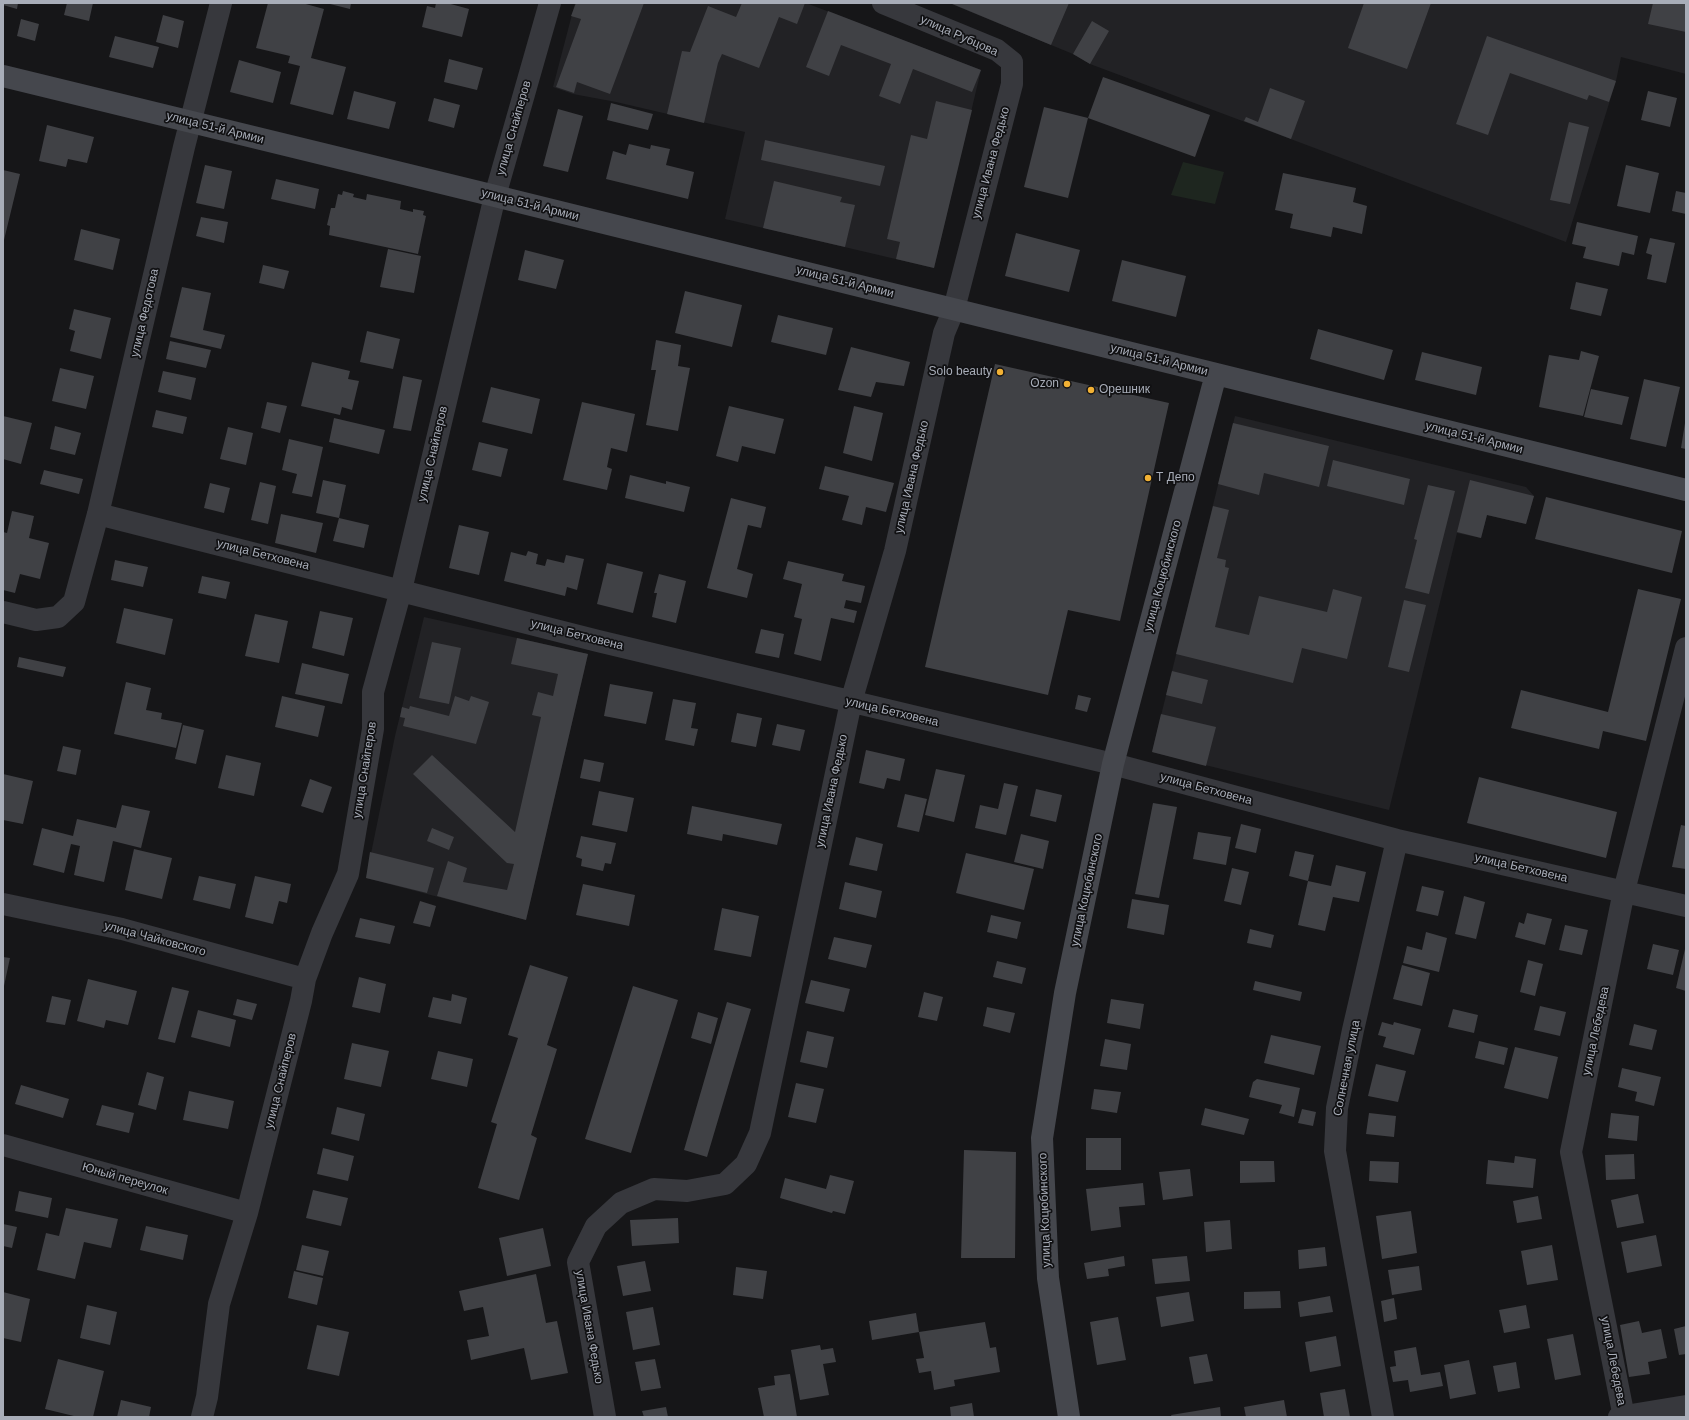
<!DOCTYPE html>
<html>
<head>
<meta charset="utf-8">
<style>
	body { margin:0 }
	#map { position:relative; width:1689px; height:1420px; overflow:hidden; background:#161618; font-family:Helvetica,sans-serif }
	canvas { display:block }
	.frame { position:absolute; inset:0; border:4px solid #a8adb8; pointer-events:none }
</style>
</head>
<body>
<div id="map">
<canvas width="1689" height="1420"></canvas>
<div class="frame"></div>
</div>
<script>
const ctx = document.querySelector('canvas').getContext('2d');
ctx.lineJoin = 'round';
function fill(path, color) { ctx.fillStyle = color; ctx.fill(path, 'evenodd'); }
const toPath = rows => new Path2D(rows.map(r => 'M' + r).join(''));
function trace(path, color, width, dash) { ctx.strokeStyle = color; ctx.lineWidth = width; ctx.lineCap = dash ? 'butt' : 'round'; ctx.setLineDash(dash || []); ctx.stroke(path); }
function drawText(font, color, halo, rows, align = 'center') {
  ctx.font = font + ' Helvetica,sans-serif'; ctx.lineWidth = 3.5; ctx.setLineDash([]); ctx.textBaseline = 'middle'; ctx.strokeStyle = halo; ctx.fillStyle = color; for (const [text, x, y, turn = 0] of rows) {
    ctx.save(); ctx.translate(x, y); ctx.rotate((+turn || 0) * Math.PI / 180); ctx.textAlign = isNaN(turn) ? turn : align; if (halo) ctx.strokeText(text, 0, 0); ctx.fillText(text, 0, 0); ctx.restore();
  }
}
fill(toPath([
	[575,3,806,3,981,70,934,268,725,219,745,132,616,102,573,94,553,87],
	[949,3,1686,3,1686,74,1621,57,1616,81,1566,242,1090,64,1073,54],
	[1235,416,1526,487,1534,496,1526,524,1487,515,1481,538,1457,533,1389,810,1152,752],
	[424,617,588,654,526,920,366,878,395,736]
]), '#222225');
fill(toPath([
	[1183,162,1224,172,1215,204,1171,195]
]), '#1e261f');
fill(toPath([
	[3,3,18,3,17,9,3,5],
	[67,3,93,3,89,21,64,15],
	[268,3,302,3,324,9,311,58,346,67,333,115,290,104,300,66,288,63,290,56,256,48],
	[326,3,351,3,350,9],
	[436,3,447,3,469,9,462,37,422,27,427,6,435,8],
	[576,3,644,3,610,94,577,82,574,93,556,87,581,19,571,16],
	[742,3,805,3,797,24,779,17,759,68,722,54,718,63,704,123,667,114,682,51,690,52,708,6,736,17],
	[950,3,1069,3,1051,45],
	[1364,3,1431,3,1407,69,1348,48],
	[1653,3,1686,3,1686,32,1648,24],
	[828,11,981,70,972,92,913,69,900,104,879,96,891,64,841,45,829,76,806,67],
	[163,15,184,21,178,48,156,42],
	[21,19,39,24,35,41,17,36],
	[1092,21,1109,31,1090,64,1073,54],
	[115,36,159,47,153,68,109,57],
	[1487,36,1616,81,1609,102,1589,95,1587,100,1510,73,1488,135,1456,124],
	[449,59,483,68,477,90,444,82],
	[239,60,281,72,273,103,230,92],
	[1103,77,1210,115,1195,157,1088,118],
	[1270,88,1305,101,1291,139,1244,121,1246,117,1258,122],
	[354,91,396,102,389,129,347,119],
	[1648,91,1677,98,1670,127,1641,120],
	[434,98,460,105,454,128,428,121],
	[936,101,972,110,934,268,896,259,900,242,887,239,911,135,927,139],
	[611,103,653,114,648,130,607,120],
	[1044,107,1088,118,1068,198,1024,187],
	[558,109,583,116,568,172,543,166],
	[1569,122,1589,127,1570,204,1550,200],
	[47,125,94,137,87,163,68,159,66,167,39,161],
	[765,140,885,166,880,186,761,160],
	[629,144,650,149,651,145,670,149,666,165,694,172,688,199,606,179,613,151,626,155],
	[205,165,232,171,224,209,196,203],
	[1626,165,1659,173,1650,213,1617,206],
	[3,170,20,174,4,240,3,240],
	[1283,173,1356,188,1353,202,1367,206,1362,234,1333,227,1331,237,1290,228,1293,214,1275,210],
	[276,179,319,189,315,209,271,199],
	[774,181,842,197,840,202,855,205,845,247,763,228],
	[343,191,354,194,353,197,366,200,367,194,401,201,400,209,413,212,413,209,424,211,423,215,426,216,418,254,329,235,330,226,327,225,331,208,335,208,338,194,342,195],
	[1676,191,1686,193,1686,214,1672,211],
	[201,217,228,222,224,243,196,236],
	[1577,222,1638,236,1634,255,1622,252,1619,266,1583,258,1586,247,1572,244],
	[81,229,120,239,113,270,74,260],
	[1016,233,1080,250,1069,292,1005,276],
	[1650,238,1675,243,1666,283,1647,279,1652,255,1646,253],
	[388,249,421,256,414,293,380,287],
	[525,250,564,260,556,289,518,280],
	[1122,260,1186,276,1176,317,1112,301],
	[263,265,289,271,284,289,259,283],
	[1576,282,1608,289,1601,316,1570,309],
	[182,287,211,293,203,330,225,335,221,349,170,337],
	[685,291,742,305,732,347,675,333],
	[74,309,111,318,101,359,70,351,75,331,69,329],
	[778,315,833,328,826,355,771,342],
	[1318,329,1393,350,1384,380,1310,359],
	[367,331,400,339,393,369,360,362],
	[656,340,681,345,678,366,690,368,678,431,646,425,656,370,651,370],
	[170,341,211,350,206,368,166,359],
	[851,347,910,362,904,386,876,382,871,397,838,390],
	[1581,351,1599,356,1583,416,1539,407,1549,355,1579,360],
	[1422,352,1482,367,1476,395,1415,380],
	[312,362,350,371,348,379,359,381,352,410,342,407,340,415,301,406],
	[995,364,1169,403,1120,621,1068,610,1048,695,925,667],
	[60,368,94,376,86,409,52,401],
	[163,371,196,378,191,400,158,392],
	[403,376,422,380,411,431,393,428],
	[1644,379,1680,387,1666,447,1630,439],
	[491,387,540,399,532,434,482,422],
	[1591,389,1629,397,1622,425,1584,417],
	[267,402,287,406,280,433,261,428],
	[582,402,635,414,627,452,611,448,607,467,612,469,607,490,563,480],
	[729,406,784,419,775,454,742,446,738,462,716,456],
	[854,406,883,413,872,461,843,453],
	[156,410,187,417,183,434,152,427],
	[3,416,32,423,21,464,3,459],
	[334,418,385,430,379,454,329,442],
	[1233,423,1329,446,1319,487,1264,473,1259,495,1218,484],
	[1685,423,1686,423,1686,449,1681,448],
	[55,426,81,433,75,455,50,449],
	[228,427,253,433,246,465,220,459],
	[289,439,323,447,312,497,292,493,297,474,282,470],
	[479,442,508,449,501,477,472,470],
	[1333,460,1410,479,1404,505,1327,486],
	[825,466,894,483,886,512,866,507,862,525,842,520,849,496,819,489],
	[44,470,83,479,79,494,40,484],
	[630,475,666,484,666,481,690,487,684,512,625,498],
	[323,480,346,485,339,518,316,513],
	[1470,480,1534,496,1526,524,1487,515,1481,538,1457,532],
	[260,482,276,486,268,524,251,520],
	[210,483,230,488,224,513,204,508],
	[1428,485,1455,491,1429,594,1405,588,1417,540,1414,539],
	[1546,497,1682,531,1672,573,1535,539],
	[731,498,766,507,761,528,748,525,737,569,753,574,747,598,707,588],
	[1213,506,1229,510,1217,558,1226,560,1225,567,1229,568,1215,627,1249,635,1259,596,1327,612,1333,589,1362,597,1347,659,1302,648,1293,683,1176,654],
	[12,511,34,516,29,538,49,543,40,579,20,574,15,593,3,590,3,532,7,533],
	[281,514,323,523,316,553,275,543],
	[339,518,369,525,364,548,333,541],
	[459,525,489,532,479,575,449,568],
	[528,551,538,554,536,564,545,566,547,559,564,563,566,555,584,559,577,590,567,587,565,596,504,581,511,552,526,556],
	[115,560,148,567,143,587,111,580],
	[788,561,844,574,842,581,865,586,861,603,846,600,844,608,857,611,854,623,831,618,821,661,794,654,802,619,794,617,802,584,783,579],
	[607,563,643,572,633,613,597,604],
	[659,574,686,581,676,623,652,617,657,593,654,593],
	[202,576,230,582,226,599,198,593],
	[1638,589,1681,599,1646,741,1603,731,1599,749,1511,728,1521,690,1608,712],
	[1404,600,1426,605,1409,672,1388,667],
	[124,608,173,619,165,655,116,643],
	[320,611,353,618,344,656,312,648],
	[255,614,288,621,279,663,245,656],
	[761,629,784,634,779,658,755,653],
	[517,638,588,654,526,920,437,896,448,861,467,868,463,882,507,890,514,864,507,863,413,774,432,755,515,832,541,717,532,715,538,692,553,696,558,674,511,664],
	[432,642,461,648,449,704,419,698],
	[19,657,66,667,63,677,17,667],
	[302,663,349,674,342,704,295,694],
	[1172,671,1208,680,1202,704,1166,695],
	[126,682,151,688,146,710,162,713,161,719,182,723,176,748,114,734],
	[610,684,653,692,646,724,604,716],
	[1078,695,1091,698,1087,712,1075,709],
	[282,696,325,706,318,737,275,727],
	[455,696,469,701,471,696,489,702,476,744,403,726,405,718,400,717,402,707,409,709,410,706,449,716],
	[673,699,696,703,691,728,698,729,694,746,665,740],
	[737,713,762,718,756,747,731,742],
	[1161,714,1216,727,1206,766,1152,752],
	[777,724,805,730,800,751,772,745],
	[183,725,204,730,196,764,175,759],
	[63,746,81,750,76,775,57,771],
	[866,750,905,759,900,781,887,778,884,789,859,783],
	[226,755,261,763,254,796,218,788],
	[584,759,604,763,600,782,580,778],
	[936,769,965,775,954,822,925,815],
	[3,774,33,781,23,824,3,820],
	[1479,777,1617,812,1606,858,1467,823],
	[310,779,332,787,323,813,301,806],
	[1004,783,1018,786,1006,835,975,828,980,805,998,809],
	[1036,789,1062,795,1056,822,1030,816],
	[599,791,634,798,627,832,592,825],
	[905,794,927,799,919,832,897,827],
	[1153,803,1177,807,1159,898,1135,894],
	[122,805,150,811,141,848,113,841,104,882,74,875,80,846,71,844,64,873,33,865,42,828,73,836,77,819,116,828],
	[692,806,782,824,777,845,723,834,722,841,687,834],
	[1241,824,1261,829,1256,853,1235,848],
	[1681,825,1686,826,1686,869,1672,867],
	[432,828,454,837,449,850,427,841],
	[1198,832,1231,837,1226,865,1193,859],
	[1021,834,1049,841,1043,869,1014,862],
	[581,836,616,843,611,864,605,863,603,871,581,866,582,859,576,857],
	[856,837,883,844,877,871,849,865],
	[134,849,172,858,162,899,125,890],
	[1295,851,1314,855,1308,881,1331,886,1336,865,1366,872,1359,902,1333,897,1325,931,1298,925,1308,881,1289,876],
	[370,852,434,868,427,893,366,878],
	[966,853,1034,869,1024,910,956,893],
	[1232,868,1249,872,1241,905,1224,901],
	[199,876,236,884,230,909,193,900],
	[255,876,291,884,287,903,279,901,273,924,245,917],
	[845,882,882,891,876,918,839,909],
	[583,884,635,895,629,926,576,915],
	[1422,886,1444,891,1438,916,1416,911],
	[1464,896,1485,902,1476,939,1455,934],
	[1132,899,1169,905,1164,935,1127,928],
	[420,901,436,906,430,927,413,923],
	[722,908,759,916,751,957,714,950],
	[1527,913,1552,919,1545,945,1515,937,1519,922,1524,924],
	[991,915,1021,922,1017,939,987,932],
	[360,918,395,926,390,944,355,937],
	[1565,925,1588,930,1582,955,1559,950],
	[1250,929,1274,935,1271,948,1247,943],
	[1426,932,1447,938,1439,972,1403,963,1407,946,1422,950],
	[834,937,872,945,866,968,828,959],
	[1653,944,1679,950,1673,975,1647,969],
	[1685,949,1686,949,1686,991,1676,988],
	[3,957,10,958,4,986,3,986],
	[1528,960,1543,964,1535,996,1520,992],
	[997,961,1026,968,1022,984,993,977],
	[530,965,568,977,547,1045,557,1049,531,1135,537,1138,519,1200,478,1188,497,1124,491,1122,518,1038,508,1035],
	[1402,965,1430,973,1422,1006,1393,999],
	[359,977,386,984,380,1013,352,1007],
	[88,979,137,991,128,1025,106,1020,104,1028,77,1021],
	[811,980,850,989,844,1012,805,1003],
	[1255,981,1302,992,1300,1001,1253,990],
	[633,986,678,1000,631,1153,585,1139],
	[172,987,189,991,175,1043,158,1039],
	[924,992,943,997,937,1021,918,1017],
	[452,994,467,998,461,1024,428,1017,433,997,451,1001],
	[52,996,71,1000,65,1025,46,1022],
	[237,999,257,1004,252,1020,233,1015],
	[1111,999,1144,1004,1140,1029,1107,1023],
	[727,1002,751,1009,707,1157,684,1150],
	[1540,1006,1566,1012,1560,1036,1534,1030],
	[987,1007,1015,1013,1010,1033,983,1026],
	[1453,1009,1478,1015,1474,1033,1448,1027],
	[198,1010,236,1020,230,1047,191,1037],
	[698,1012,718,1018,711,1044,691,1038],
	[1382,1022,1393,1025,1394,1022,1421,1029,1414,1055,1383,1047,1386,1037,1378,1035],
	[1634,1024,1657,1030,1652,1050,1629,1045],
	[807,1031,834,1037,827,1068,800,1062],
	[1271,1035,1321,1046,1314,1075,1264,1063],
	[1105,1039,1131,1044,1127,1070,1100,1066],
	[1479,1041,1508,1048,1504,1065,1475,1058],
	[352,1043,389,1051,381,1087,344,1079],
	[1515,1047,1558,1057,1548,1099,1504,1088],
	[438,1051,473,1059,467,1087,431,1079],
	[1376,1064,1406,1071,1398,1102,1368,1096],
	[1622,1068,1661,1077,1654,1106,1635,1101,1637,1092,1618,1087],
	[147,1072,164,1077,156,1110,138,1105],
	[1257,1079,1300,1088,1294,1117,1279,1113,1282,1105,1249,1097,1253,1082],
	[796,1083,824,1089,816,1123,788,1117],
	[21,1085,69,1099,63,1118,15,1104],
	[1094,1089,1121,1092,1117,1113,1091,1109],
	[189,1091,234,1101,228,1129,183,1120],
	[102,1105,134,1113,129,1133,96,1125],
	[337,1107,365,1114,359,1141,331,1134],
	[1205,1108,1249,1119,1244,1135,1201,1125],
	[1302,1109,1316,1112,1313,1126,1298,1123],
	[1369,1113,1396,1116,1394,1137,1366,1134],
	[1611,1113,1639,1116,1637,1141,1608,1138],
	[1086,1138,1121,1138,1121,1170,1086,1170],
	[323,1148,354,1156,348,1181,317,1174],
	[964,1150,1016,1152,1015,1258,961,1258],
	[1634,1154,1635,1179,1606,1180,1605,1155],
	[1515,1156,1536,1159,1533,1188,1486,1184,1488,1160,1514,1163],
	[1240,1161,1274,1161,1275,1182,1240,1183],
	[1370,1161,1399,1162,1398,1183,1369,1181],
	[1190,1169,1193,1196,1163,1200,1159,1172],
	[830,1175,854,1181,845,1214,833,1211,832,1213,780,1198,785,1178,826,1189],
	[1143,1183,1145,1205,1119,1207,1121,1227,1091,1231,1086,1189],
	[313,1190,348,1198,341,1226,306,1218],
	[19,1191,52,1198,48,1218,15,1211],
	[1638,1194,1644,1223,1617,1228,1611,1200],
	[1538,1196,1542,1219,1517,1223,1513,1201],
	[66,1208,118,1219,111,1248,84,1242,75,1279,37,1270,46,1233,59,1236],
	[1411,1211,1417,1253,1382,1259,1376,1216],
	[678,1218,679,1243,632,1246,630,1220],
	[1230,1220,1232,1249,1206,1252,1204,1222],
	[3,1224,17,1227,12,1248,3,1246],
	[146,1226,188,1235,183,1260,140,1250],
	[543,1228,551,1266,507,1276,499,1238],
	[1656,1235,1662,1266,1627,1273,1621,1242],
	[302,1245,329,1251,323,1276,296,1270],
	[1552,1245,1558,1280,1527,1285,1521,1251],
	[1325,1247,1327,1266,1299,1269,1298,1250],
	[1124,1256,1125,1266,1108,1269,1109,1276,1087,1279,1084,1263],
	[1187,1256,1190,1281,1155,1284,1152,1259],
	[645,1261,651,1291,623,1296,617,1266],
	[1419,1266,1422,1290,1392,1295,1388,1270],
	[736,1267,767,1271,763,1299,733,1295],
	[294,1271,323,1278,317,1305,288,1298],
	[536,1274,546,1323,557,1321,568,1373,531,1380,524,1348,471,1360,467,1340,489,1336,483,1307,464,1311,459,1291],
	[1280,1291,1281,1308,1244,1309,1244,1292],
	[3,1292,30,1299,21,1342,3,1338],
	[1189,1292,1194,1321,1161,1327,1156,1297],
	[1330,1296,1333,1312,1300,1317,1298,1302],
	[1394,1298,1397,1319,1384,1322,1381,1301],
	[87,1305,117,1312,110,1345,80,1338],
	[1526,1305,1530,1328,1504,1333,1499,1310],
	[653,1307,660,1345,633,1350,626,1312],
	[916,1313,919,1332,985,1322,990,1348,996,1347,1000,1372,954,1380,955,1386,934,1390,931,1371,919,1373,916,1359,924,1358,919,1332,872,1340,869,1321],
	[1118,1317,1126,1360,1097,1365,1090,1322],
	[1639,1321,1642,1333,1661,1329,1667,1358,1648,1362,1650,1374,1629,1377,1620,1325],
	[317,1325,349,1332,339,1376,307,1369],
	[1686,1326,1686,1354,1679,1355,1674,1329],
	[1573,1334,1581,1375,1555,1380,1547,1339],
	[1336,1336,1341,1366,1310,1372,1305,1342],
	[820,1345,821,1350,833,1348,836,1362,823,1364,829,1395,800,1400,791,1350],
	[1416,1347,1421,1375,1440,1372,1443,1386,1410,1392,1408,1380,1393,1382,1390,1367,1396,1366,1394,1351],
	[1207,1354,1213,1381,1194,1384,1189,1357],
	[58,1359,104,1371,93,1417,78,1417,45,1409],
	[655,1359,661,1388,641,1391,635,1362],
	[1469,1360,1476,1394,1450,1399,1444,1365],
	[1516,1362,1520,1388,1498,1392,1493,1366],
	[790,1374,797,1417,764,1417,758,1388,775,1385,774,1376],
	[1345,1389,1350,1417,1324,1417,1320,1393],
	[121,1400,151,1407,149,1417,117,1417],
	[1284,1400,1287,1417,1246,1417,1244,1407],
	[972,1403,974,1417,951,1417,950,1407],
	[666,1407,668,1417,644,1417,642,1411],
	[1220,1407,1221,1417,1172,1417,1171,1415]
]), '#404145');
trace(toPath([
	[98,514,598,641,1113,764,1397,840,1686,906],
	[3,612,36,620,58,617,74,602,98,514,184,147,221,3],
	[3,904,122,929,305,979],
	[3,1145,247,1213],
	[202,1417,207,1397,219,1304,247,1213,301,1001,305,979,322,933,348,874,373,729,373,692,401,590,495,196],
	[605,1417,578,1262,596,1226,621,1203,654,1189,687,1191,725,1184,746,1164,760,1133,851,702,895,551,944,333,954,309],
	[1383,1417,1335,1151,1337,1108,1353,1030,1397,840],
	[1624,1417,1571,1152,1624,891,1686,648]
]), '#37383d', 22);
trace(toPath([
	[883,3,997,50,1012,62,1012,84,954,309],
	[495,196,550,3],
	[1619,1417,1686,1406]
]), '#37383d', 22);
trace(toPath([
	[3,76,495,196,1686,490],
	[1069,1417,1048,1278,1042,1138,1065,993,1113,764,1216,374]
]), '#45474d', 22);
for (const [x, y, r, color] of [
	[1000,372,4,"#f2b134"],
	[1067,384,4,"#f2b134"],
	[1091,390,4,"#f2b134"],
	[1148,478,4,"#f2b134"]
]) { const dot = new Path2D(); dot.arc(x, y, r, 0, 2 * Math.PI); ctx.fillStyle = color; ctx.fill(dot); trace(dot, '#111113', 1.5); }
drawText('12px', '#a8adb8', '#111113', [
	["улица Рубцова",959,36,24],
	["улица 51-й Армии",215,128,14],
	["улица Снайперов",514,128,-74],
	["улица Ивана Федько",991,163,-75],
	["улица 51-й Армии",530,205,14],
	["улица 51-й Армии",845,282,14],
	["улица Федотова",145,313,-77],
	["улица 51-й Армии",1159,360,14],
	["улица 51-й Армии",1474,438,14],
	["улица Снайперов",433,454,-77],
	["улица Ивана Федько",912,477,-77],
	["улица Бетховена",263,555,14],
	["улица Коцюбинского",1163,576,-75],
	["улица Бетховена",577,635,14],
	["улица Бетховена",892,712,13],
	["улица Снайперов",365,770,-81],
	["улица Бетховена",1206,789,15],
	["улица Ивана Федько",832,791,-78],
	["улица Бетховена",1521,868,13],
	["улица Коцюбинского",1087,890,-78],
	["улица Чайковского",155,939,15],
	["улица Лебедева",1596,1031,-78],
	["Солнечная улица",1347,1068,-79],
	["улица Снайперов",281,1081,-76],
	["Юный переулок",125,1179,16],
	["улица Коцюбинского",1045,1210,-92],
	["улица Ивана Федько",589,1327,80],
	["улица Лебедева",1613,1361,79]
]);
drawText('12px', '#a8adb8', '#111113', [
	["Solo beauty",992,372],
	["Ozon",1059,384],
	["Орешник",1099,390,"left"],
	["Т Депо",1156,478,"left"]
], 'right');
</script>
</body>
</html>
